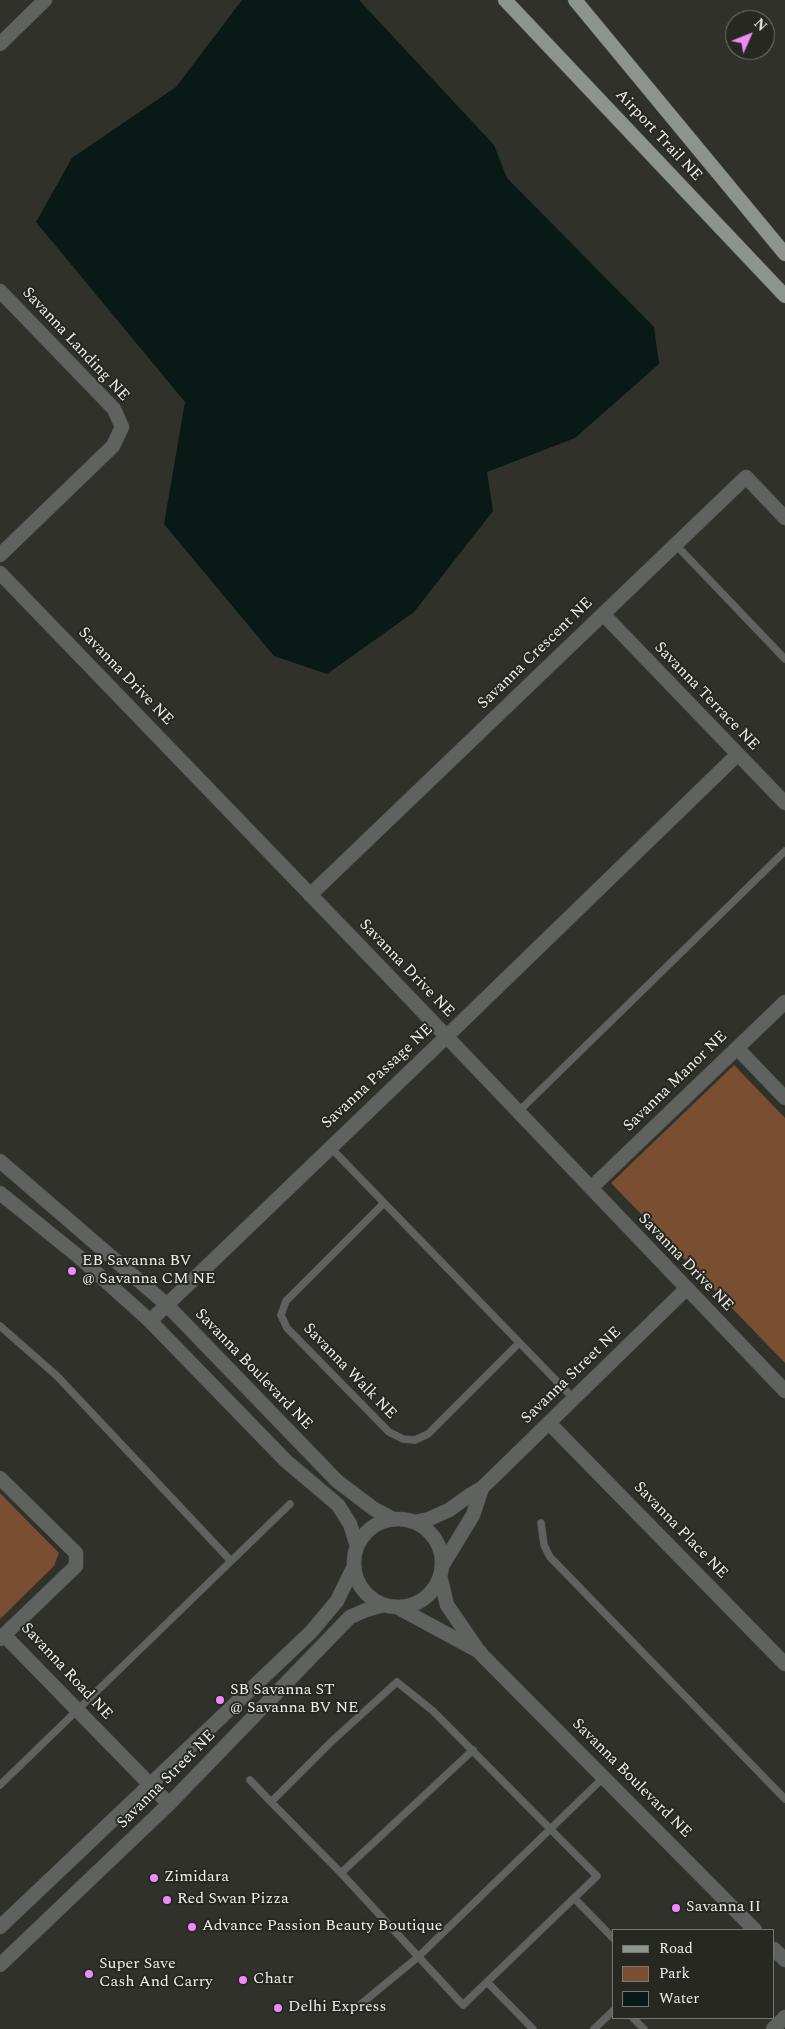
<!DOCTYPE html>
<html>
<head>
<meta charset="utf-8">
<style>
	body { margin:0 }
	#map { position:relative; width:785px; height:2029px; overflow:hidden; background:#30312a; font-family:Spectral,serif }
	canvas { display:block }
	.legend { position:absolute; left:612px; top:1929px; width:162px; height:90px; box-sizing:border-box; background:#262821; border:1px solid #767872; margin:0; padding:6px 9px; list-style:none; font-size:15px; color:#eeefeb }
	.legend li { display:flex; align-items:center; gap:10px; height:25px }
	.legend b { width:25px; border:1px solid #767872 }
	.north { position:absolute; left:725px; top:10px; width:50px; height:50px; box-sizing:border-box; background:#262821; border:1px solid #767872; border-radius:50%; rotate:46deg; font-size:14px; font-weight:700; line-height:20px; text-align:center; color:#eeefeb }
	.north::after { content:''; display:block; margin:auto; width:18px; height:22px; background:#ef8bf7; clip-path:polygon(50% 0,100% 100%,50% 72%,0 100%) }
</style>
</head>
<body>
<div id="map">
<canvas width="785" height="2029"></canvas>
<ul class="legend">
<li><b style="height:6px;background:#8d938d"></b>Road</li>
<li><b style="height:14px;background:#7a4e30"></b>Park</li>
<li><b style="height:14px;background:#091915"></b>Water</li>
</ul>
<div class="north">N</div>
</div>
<script>
const ctx = document.querySelector('canvas').getContext('2d');
ctx.lineJoin = 'round';
function fill(path, color) { ctx.fillStyle = color; ctx.fill(path, 'evenodd'); }
const toPath = rows => new Path2D(rows.map(r => 'M' + r).join(''));
function trace(path, color, width, dash) { ctx.strokeStyle = color; ctx.lineWidth = width; ctx.lineCap = dash ? 'butt' : 'round'; ctx.setLineDash(dash || []); ctx.stroke(path); }
function drawText(font, color, halo, rows, align = 'center') {
  ctx.font = font + ' Spectral,serif'; ctx.lineWidth = 4; ctx.setLineDash([]); ctx.textBaseline = 'middle'; ctx.strokeStyle = halo; ctx.fillStyle = color; for (const [text, x, y, turn = 0] of rows) {
    ctx.save(); ctx.translate(x, y); ctx.rotate((+turn || 0) * Math.PI / 180); ctx.textAlign = isNaN(turn) ? turn : align; if (halo) ctx.strokeText(text, 0, 0); ctx.fillText(text, 0, 0); ctx.restore();
  }
}
fill(toPath([
	[734,1065,785,1118,785,1363,611,1183],
	[0,1493,59,1553,54,1566,0,1619]
]), '#7a4e30');
fill(toPath([
	[242,0,359,0,494,145,507,178,654,327,659,364,575,438,487,472,493,511,414,612,327,674,274,656,164,524,185,402,36,222,72,158,176,87]
]), '#091915');
const service = toPath([
	[676,545,785,659],
	[518,1112,785,851],
	[330,1147,574,1399],
	[384,1203,286,1301,281,1315,287,1328,389,1432,403,1439,415,1440,428,1434,519,1343],
	[0,1326,57,1376,231,1561],
	[541,1523,544,1545,550,1557,785,1799],
	[397,1682,433,1711,597,1876,463,2005,341,1873,271,1802,331,1742,397,1682],
	[250,1780,271,1802],
	[0,1785,290,1504],
	[341,1873,473,1750],
	[574,1898,614,1939],
	[487,1982,533,2029],
	[361,2004,418,1957,604,1777],
	[633,2018,644,2029],
	[594,2029,614,2010]
]);
const minor = toPath([
	[0,44,45,0],
	[0,291,114,409,122,427,113,446,0,555],
	[0,573,383,970,785,1391],
	[603,614,785,803],
	[310,895,746,477,785,518],
	[737,1048,785,1098],
	[0,1161,166,1304,337,1481,374,1509,393,1519],
	[591,1188,785,1002],
	[0,1193,79,1257,150,1321,286,1461,338,1505,350,1524,357,1546],
	[150,1321,446,1037,737,755],
	[549,1423,785,1664],
	[0,1478,76,1553,76,1566,0,1639],
	'354 1563a44 44 0 1 1 88 0a44 44 0 1 1-88 0Z',
	[414,1522,429,1519,449,1510,470,1495,482,1488,686,1289],
	[442,1566,473,1515,482,1488],
	[440,1576,447,1605,480,1653,755,1930],
	[397,1607,480,1652],
	[4,1635,169,1804],
	[0,1927,311,1632,337,1601,354,1566],
	[774,1949,785,1960],
	[0,1965,169,1804,350,1617,366,1610,383,1605],
	[773,2029,785,2017]
]);
const primary = toPath([
	[505,0,785,296],
	[575,0,785,254]
]);
trace(service, '#4b4c45', 8);
trace(minor, '#4b4c45', 15);
trace(primary, '#4b4c45', 15);
trace(service, '#606260', 7);
trace(minor, '#606260', 14);
trace(primary, '#8d938d', 14);
for (const [x, y, r, color] of [
	[72,1271,5,"#ef8bf7"],
	[220,1700,5,"#ef8bf7"],
	[154,1878,5,"#ef8bf7"],
	[167,1900,5,"#ef8bf7"],
	[676,1908,5,"#ef8bf7"],
	[192,1927,5,"#ef8bf7"],
	[89,1974,5,"#ef8bf7"],
	[243,1980,5,"#ef8bf7"],
	[278,2008,5,"#ef8bf7"]
]) { const dot = new Path2D(); dot.arc(x, y, r, 0, 2 * Math.PI); ctx.fillStyle = color; ctx.fill(dot); trace(dot, '#262821', 2); }
drawText('16px', '#eeefeb', '#262821', [
	["Airport Trail NE",658,136,47],
	["Savanna Landing NE",75,345,47],
	["Savanna Crescent NE",536,654,-44],
	["Savanna Drive NE",125,677,46],
	["Savanna Terrace NE",706,697,46],
	["Savanna Drive NE",406,969,46],
	["Savanna Passage NE",378,1077,-43],
	["Savanna Manor NE",676,1082,-44],
	["Savanna Drive NE",685,1263,46],
	["Savanna Boulevard NE",253,1370,46],
	["Savanna Walk NE",349,1372,46],
	["Savanna Street NE",572,1376,-44],
	["Savanna Place NE",680,1531,46],
	["Savanna Road NE",66,1672,47],
	["Savanna Boulevard NE",631,1779,45],
	["Savanna Street NE",167,1780,-45]
]);
drawText('16px', '#eeefeb', '#262821', [
	["EB Savanna BV",82,1262],
	["@ Savanna CM NE",82,1280],
	["SB Savanna ST",230,1691],
	["@ Savanna BV NE",230,1709],
	["Zimidara",164,1878],
	["Red Swan Pizza",177,1900],
	["Savanna II",686,1908],
	["Advance Passion Beauty Boutique",202,1927],
	["Super Save",99,1965],
	["Cash And Carry",99,1983],
	["Chatr",253,1980],
	["Delhi Express",288,2008]
], 'left');
</script>
</body>
</html>
